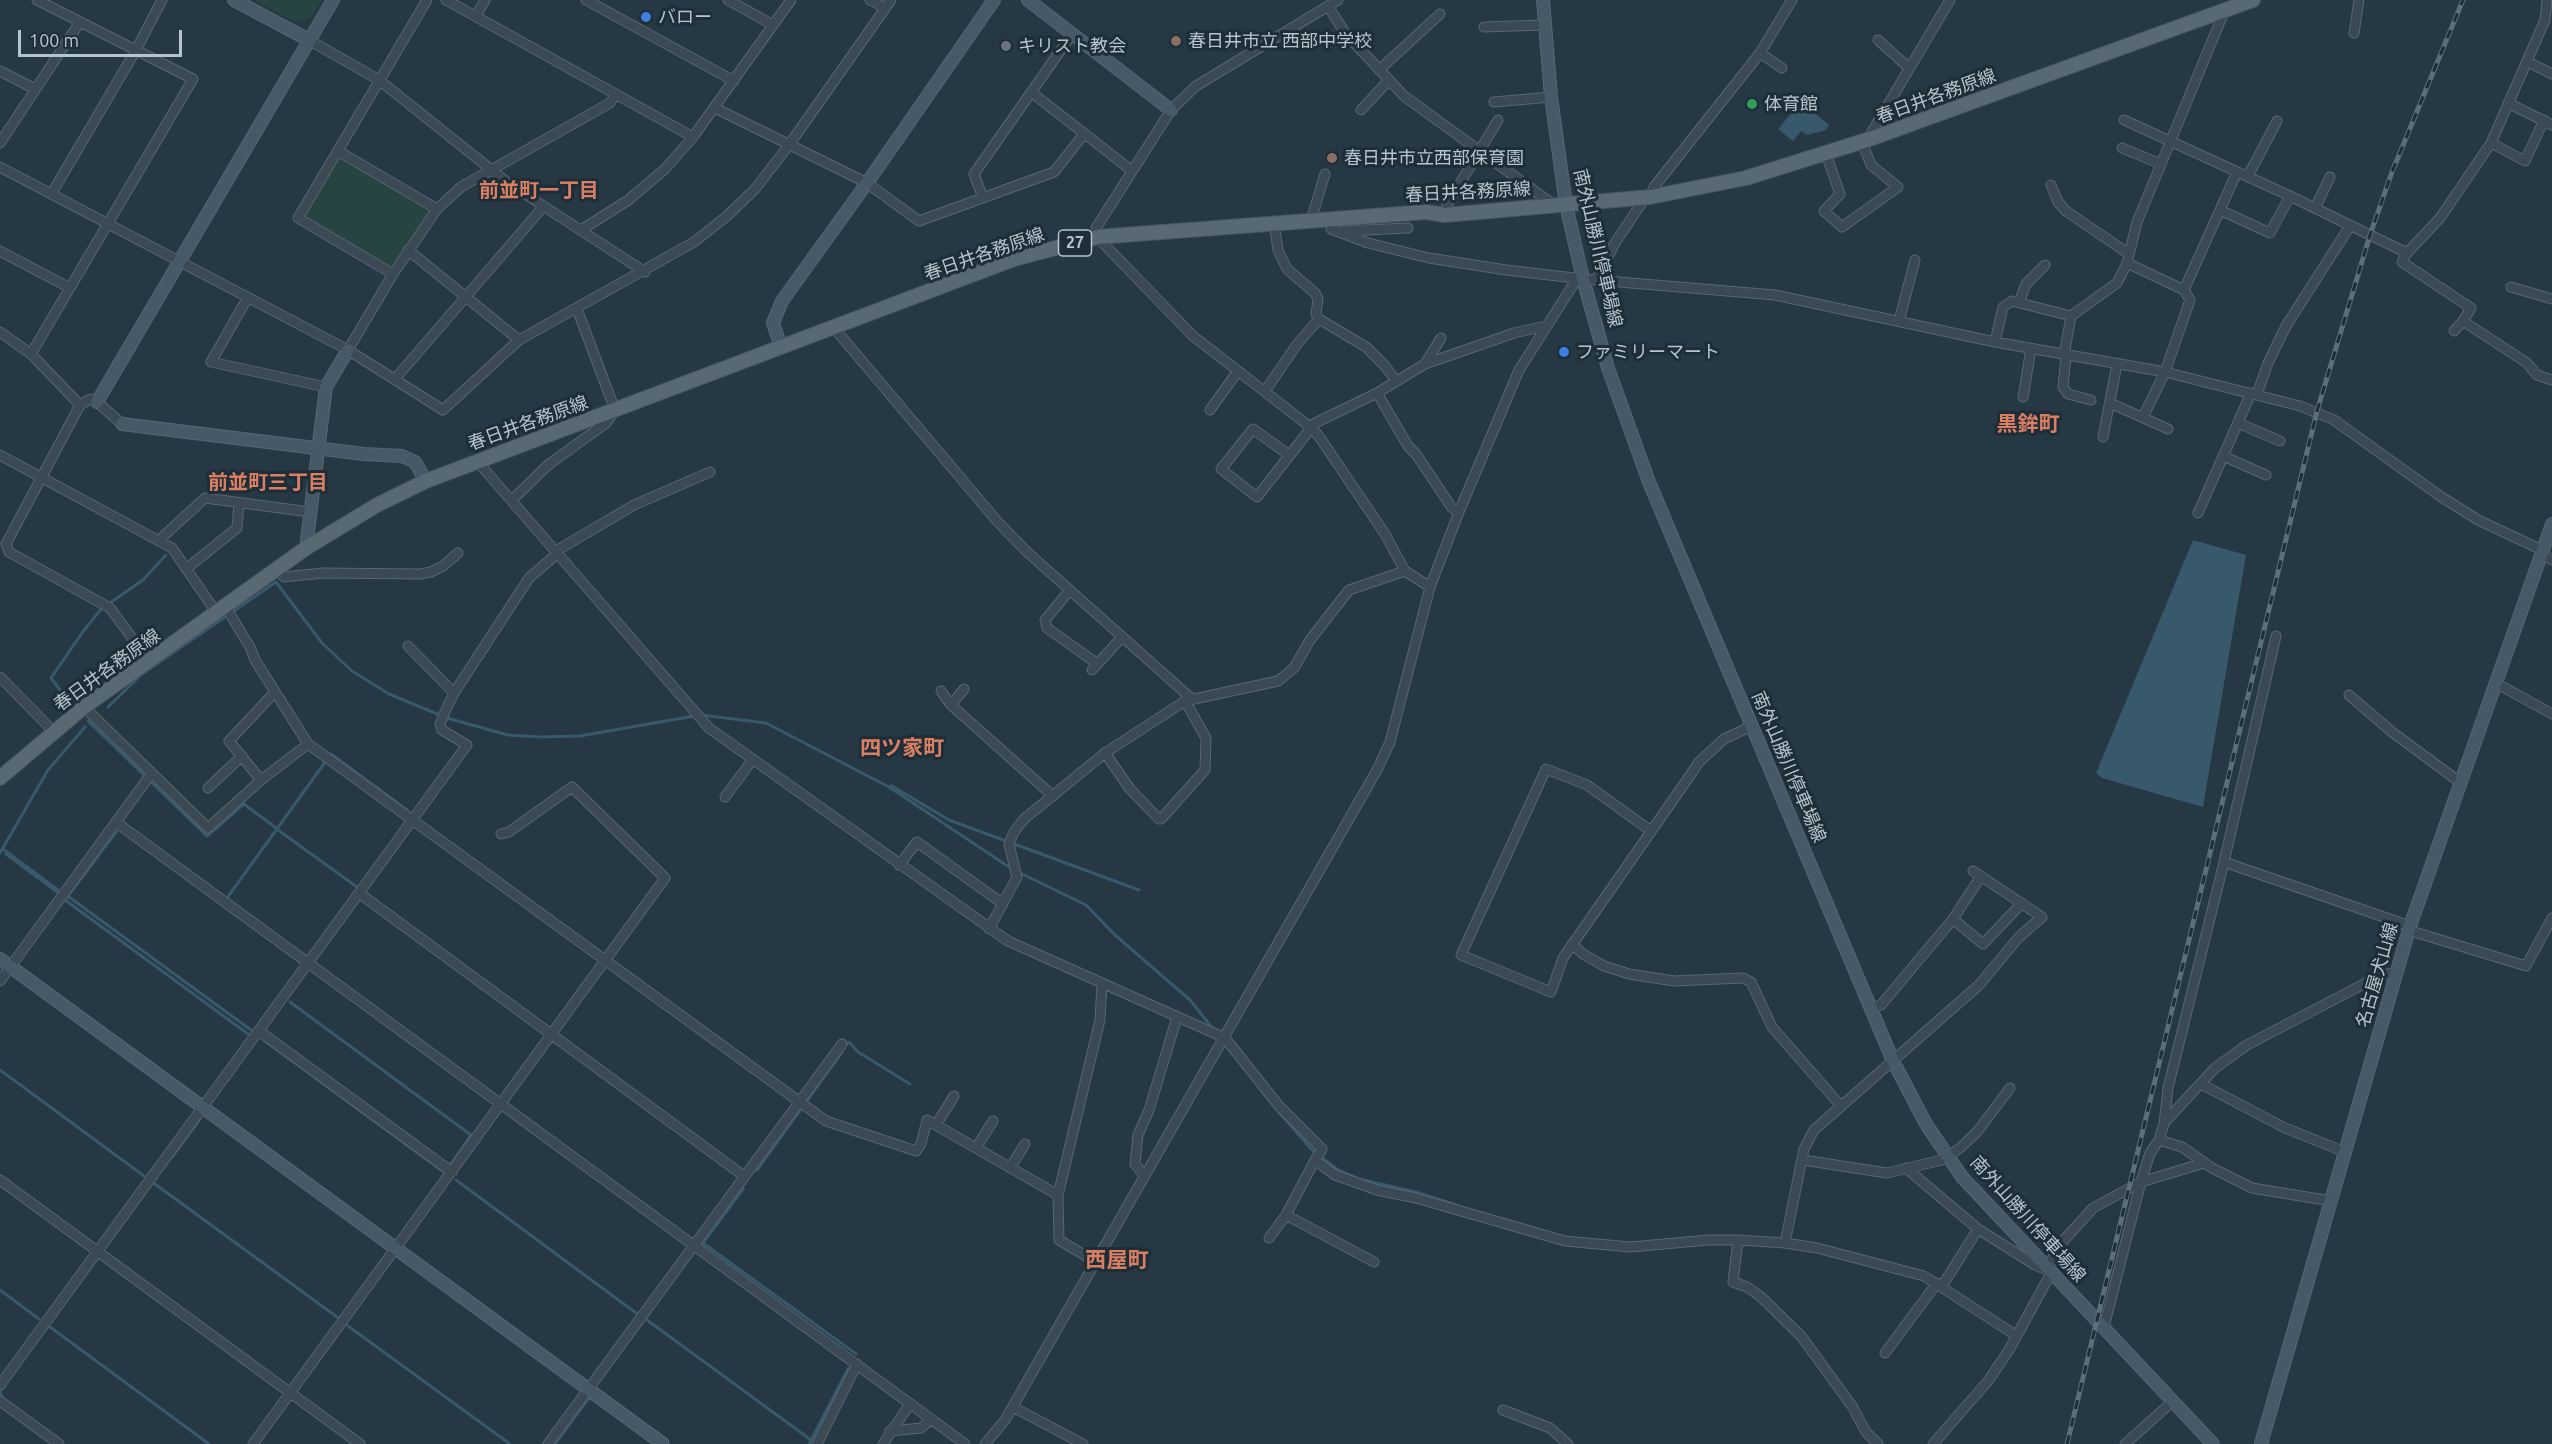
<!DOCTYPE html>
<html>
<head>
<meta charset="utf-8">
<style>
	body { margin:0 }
	#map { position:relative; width:2552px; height:1444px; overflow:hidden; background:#253843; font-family:Ubuntu,sans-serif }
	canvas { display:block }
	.scale { position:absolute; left:18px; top:30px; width:164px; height:27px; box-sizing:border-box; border:3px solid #b7c4cd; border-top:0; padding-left:8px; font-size:18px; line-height:21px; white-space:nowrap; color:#b7c4cd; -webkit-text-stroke:4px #1e2e38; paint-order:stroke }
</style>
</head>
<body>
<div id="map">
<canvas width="2552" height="1444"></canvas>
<div class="scale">100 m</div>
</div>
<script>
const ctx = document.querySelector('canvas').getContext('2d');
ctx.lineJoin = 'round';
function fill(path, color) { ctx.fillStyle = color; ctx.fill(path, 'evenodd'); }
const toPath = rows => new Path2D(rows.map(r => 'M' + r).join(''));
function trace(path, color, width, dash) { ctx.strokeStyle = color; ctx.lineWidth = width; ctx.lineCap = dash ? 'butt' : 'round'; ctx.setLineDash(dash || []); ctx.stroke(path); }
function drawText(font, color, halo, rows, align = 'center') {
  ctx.font = font + ' Ubuntu,"Noto Sans JP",sans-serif'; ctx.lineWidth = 6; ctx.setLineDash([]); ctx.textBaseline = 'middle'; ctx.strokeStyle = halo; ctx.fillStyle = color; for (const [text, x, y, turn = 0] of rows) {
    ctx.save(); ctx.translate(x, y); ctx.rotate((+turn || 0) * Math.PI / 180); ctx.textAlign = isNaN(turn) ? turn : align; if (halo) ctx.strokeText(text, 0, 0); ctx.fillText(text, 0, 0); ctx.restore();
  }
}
fill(toPath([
	[254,0,322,0,312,17,296,22],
	[343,158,426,207,428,212,394,264,389,265,307,218,306,214,338,160]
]), '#274442');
fill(toPath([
	[1804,98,1819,110,1816,114,1829,125,1826,130,1807,135,1801,131,1793,141,1778,129],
	[2193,540,2246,555,2203,807,2102,778,2096,773]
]), '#38586b');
trace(toPath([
	[72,706,51,678,82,633,101,609,143,580,166,555],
	[108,707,142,674,276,582,322,643,352,671,389,694,447,718,508,735,540,737,580,736,694,716],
	[701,715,766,723,889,787,1012,869],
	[88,721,207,836,244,804,276,828],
	[889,787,892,786,949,820,1139,890],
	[278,830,357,887],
	[116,832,65,900,248,1034],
	[3,849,58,890],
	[0,853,48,770,85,727],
	[6,854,57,892],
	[1018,872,1086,905,1115,935,1190,1000,1214,1030],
	[69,897,251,1030],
	[227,898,331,754,407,810],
	[290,1002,471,1135,449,1167],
	[265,1041,441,1170],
	[845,1046,848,1042,850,1043,858,1052,910,1084],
	[0,1070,144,1176],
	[226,1082,256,1040],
	[1279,1112,1312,1150,1338,1170,1359,1179,1416,1192,1456,1205],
	[172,1157,200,1119],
	[757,1170,842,1052],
	[456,1180,636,1313],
	[155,1184,337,1317],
	[743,1189,703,1243,856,1354],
	[0,1290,39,1319],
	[647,1320,811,1440],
	[348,1326,510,1444],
	[50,1327,209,1444],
	[3,1399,0,1391,4,1387],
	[555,1444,588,1399,592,1399],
	[809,1444,848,1369]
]), '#38586b', 3);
const street = toPath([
	[446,0,693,137],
	[586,0,734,81],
	[728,0,773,25],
	[870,0,885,8],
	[1338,0,1196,86,1171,110,1096,228,1097,237,1193,336,1309,426,1318,435,1385,534,1405,571,1430,587],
	[2547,0,2545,20,2491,143,2440,218,2407,253,2402,262,2471,308,2463,321,2527,363,2537,375,2552,380],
	[1328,6,1345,33,1404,96,1554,205],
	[476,16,485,0],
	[1484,27,1544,25],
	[2354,33,2359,0],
	[309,40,379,80,508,183,645,272],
	[1878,40,1909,68],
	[1760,53,1782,68],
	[2528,62,2552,74],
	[1379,70,1440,14],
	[0,71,35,89],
	[1031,92,1131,170],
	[1494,102,1551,97],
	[2508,103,2552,125],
	[715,108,867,183,919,221,1054,172,1084,134],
	[1361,110,1388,81],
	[2124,120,2290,196,2407,253],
	[1867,140,1950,0],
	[0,143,80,22],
	[2491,143,2525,161,2544,120],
	[2122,148,2161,164],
	[338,151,437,209],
	[1826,154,1840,194,1824,211,1842,227,1898,187,1871,165,1862,142],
	[0,167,348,350,443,410,519,340,694,242,727,216,755,189,789,145,891,0],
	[2248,176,2277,121],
	[2051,185,2058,202,2066,211,2129,254],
	[52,193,136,50,162,0],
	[1650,197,1654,187,1760,53,1792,0],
	[983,198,974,174,1072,34],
	[2315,208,2330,177],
	[2220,210,2270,233,2290,196],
	[1445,215,1447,205,1498,120],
	[1330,219,1331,229,1368,243,1429,258,1506,270,1583,279,1775,295,1995,342,2165,372,2300,406,2334,420,2440,496,2478,520,2542,550],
	[1311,220,1325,174],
	[581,230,627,201,665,169,693,137,791,0],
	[1344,231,1408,228],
	[408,250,519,340],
	[0,251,70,288],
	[2127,263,2184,290],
	[393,274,298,218,427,0],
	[1596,280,1615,243,1645,198],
	[2511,287,2552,299],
	[248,297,211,362,326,387],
	[2019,303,2026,284,2045,265],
	[1319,319,1366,347,1385,366,1396,381],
	[1899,321,1915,260],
	[834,328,997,521,1026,551,1192,699],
	[2454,331,2463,321],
	[0,332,31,354,80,405,90,399,97,402,122,424],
	[1995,342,2003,307,2012,301,2071,316],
	[348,350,393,274,437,209,461,187,610,103,616,94],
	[31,354,193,79,37,0],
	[2064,355,2071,316,2117,283,2127,263,2137,222,2222,17,2221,11],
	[2066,356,2063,387,2068,394,2091,400],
	[1425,364,1514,333,1546,326],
	[395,379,543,207],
	[1265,391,1298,343,1319,319,1316,314,1318,299,1315,293,1287,269,1278,250,1274,223],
	[1377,393,1408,446,1416,454,1452,508,1459,512],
	[2257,394,2268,363,2286,326,2350,226],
	[2023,397,2031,349],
	[2110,403,2168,429],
	[80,405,6,544,9,552,110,608,149,661],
	[1210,410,1238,371],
	[2143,417,2165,372,2190,300,2184,290,2237,172],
	[2238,423,2280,441],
	[1309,426,1377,393,1425,364,1441,338],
	[2103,437,2117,364],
	[0,455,172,548,216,612],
	[1289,455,1253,429,1221,469,1257,497,1311,428],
	[2223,456,2266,475],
	[477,461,709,728,1008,941,1225,1038,1279,1106,1322,1149,1315,1160,1335,1175,1377,1190,1416,1198,1565,1241,1630,1247,1709,1240,1738,1240,1785,1243,1817,1248,1924,1276,2017,1336],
	[512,500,548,465,606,423,615,410,577,309],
	[2198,513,2251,393],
	[158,541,205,498,310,512],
	[556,551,634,505,710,472],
	[2541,554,2552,560],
	[186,569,237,528,239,503],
	[277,569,284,577,323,573,420,574,431,572,443,566,458,553],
	[1069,591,1045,620,1047,628,1092,660],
	[225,606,250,647,255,660,308,744,826,1121,916,1151,921,1144,927,1120,1058,1195],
	[408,646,454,693],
	[1092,670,1122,637],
	[0,677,54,732],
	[2496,683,2552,714],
	[941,691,951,705,1053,796],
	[2349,695,2392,732,2461,783],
	[951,705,964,689],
	[84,707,208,828,261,780,308,744],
	[1105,753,1130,789,1159,819,1161,819,1205,770,1206,738,1185,701],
	[261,780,229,741,275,692],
	[208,788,242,756],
	[725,797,753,759],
	[117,823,965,1444],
	[1651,831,1587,785,1546,769,1461,955,1551,992,1563,958,1691,774,1699,762,1724,739,1752,726],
	[2224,862,2410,926],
	[899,865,917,842,1003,904],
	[359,893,744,1176],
	[1953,919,1983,944,2022,903],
	[989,929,1017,877,1009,844,1014,832,1024,819,1105,753,1185,701,1278,681,1294,668,1310,640,1349,590,1405,571],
	[2408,930,2526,966,2552,918],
	[1572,944,1583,954,1604,966,1629,974,1674,981,1743,978,1751,982,1772,1027,1841,1106],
	[0,981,151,774],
	[1871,1009,1881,1005,1953,919,1981,876],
	[259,1031,452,1172],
	[2201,1084,2285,1128,2345,1152],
	[2164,1123,2215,1068,2247,1045,2381,975,2395,973],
	[936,1125,954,1096],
	[2159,1140,2182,1147,2212,1168,2252,1188,2331,1201],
	[976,1148,993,1121],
	[1803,1160,1887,1173,1942,1160,1960,1148,1977,1132,2010,1088],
	[1010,1168,1025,1144],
	[1906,1168,1978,1229,2035,1265,2049,1271,2055,1250,2093,1208,2141,1182,2204,1163],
	[1145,1176,1135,1164,1138,1135,1149,1110,1177,1017],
	[0,1180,360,1444],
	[1286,1215,1374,1262],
	[1269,1238,1286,1215,1315,1160],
	[1738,1240,1733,1282,1747,1287,1760,1296,1801,1336,1852,1406,1866,1432,1878,1444],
	[1785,1243,1804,1149,1814,1130,1979,985,2019,937,2042,917,1973,871],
	[1096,1262,1059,1240,1058,1195,1100,1020,1102,983],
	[1942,1286,1978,1229],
	[2104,1327,2141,1182,2150,1153,2159,1140,2164,1124,2168,1088,2224,862,2276,636],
	[1885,1353,1937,1283],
	[0,1385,467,745,442,730,440,724,444,714,454,693,529,578,558,553],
	[0,1401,59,1444],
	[1013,1407,1083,1444],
	[1503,1410,1550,1428,1568,1444],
	[890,1431,921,1428,931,1419],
	[253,1444,665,878,572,787,509,832,501,834],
	[548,1444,842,1044],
	[817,1444,857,1364],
	[883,1444,910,1404],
	[985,1444,1005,1420,1377,770,1390,742,1430,587,1459,512,1519,370,1578,277],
	[1933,1444,1988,1381,2009,1350,2051,1273],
	[2125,1444,2173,1401]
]);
const secondary = toPath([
	[234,0,309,40],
	[1028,0,1171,110],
	[1543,0,1551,97,1566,205,1583,279,1608,368,1649,482,1893,1061,1926,1124,1962,1177,2213,1444],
	[781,347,773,323,782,301,867,183,994,0],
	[97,402,333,0],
	[122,424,364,454,402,456,415,462,426,481],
	[306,548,326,387,348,350],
	[0,959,663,1444],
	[2261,1444,2410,926,2552,524]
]);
const primary = toPath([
	[0,778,84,707,306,548,377,505,426,481,1014,259,1097,237,1426,212,1445,215,1650,197,1746,178,1867,140,2253,0]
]);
trace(street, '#586770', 11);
trace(secondary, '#586770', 14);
trace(primary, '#46555f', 16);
trace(street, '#3a4953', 9);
trace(secondary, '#475966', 12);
trace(primary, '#586973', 14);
const rail = toPath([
	[2067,1444,2317,411,2370,235,2392,172,2463,0]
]);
trace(rail, '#5c6e7a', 5);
trace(rail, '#1e2e38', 3, [9]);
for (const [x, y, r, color] of [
	[646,17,6,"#3f7fe0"],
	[1176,41,6,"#8d6e63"],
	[1006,46,6,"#6b7280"],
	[1752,104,6,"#2e9e5b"],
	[1332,158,6,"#8d6e63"],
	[1564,352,6,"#3f7fe0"]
]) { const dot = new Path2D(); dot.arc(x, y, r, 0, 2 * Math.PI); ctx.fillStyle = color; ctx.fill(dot); trace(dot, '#1e2e38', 2); }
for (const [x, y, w] of [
	[1075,243,33]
]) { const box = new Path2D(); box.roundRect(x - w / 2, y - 13, w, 26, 4.5); ctx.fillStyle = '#1e2e38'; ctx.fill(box); trace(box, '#b7c4cd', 1.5); }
drawText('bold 16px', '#b7c4cd', null, [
	["27",1075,243]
]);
drawText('18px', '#b7c4cd', '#1e2e38', [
	["バロー",658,17],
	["春日井市立 西部中学校",1188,41],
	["キリスト教会",1018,46],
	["体育館",1764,104],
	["春日井市立西部保育園",1344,158],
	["ファミリーマート",1576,352]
], 'left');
drawText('18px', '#b7c4cd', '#1e2e38', [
	["春日井各務原線",1936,96,-20],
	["春日井各務原線",1468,192,-3],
	["南外山勝川停車場線",1598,248,77],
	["春日井各務原線",984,254,-19],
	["春日井各務原線",528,423,-20],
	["春日井各務原線",107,670,-36],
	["南外山勝川停車場線",1789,767,67],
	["名古屋犬山線",2377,975,-74],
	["南外山勝川停車場線",2028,1219,48]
]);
drawText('bold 20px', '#db7f63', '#1e2e38', [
	["前並町一丁目",539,190],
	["前並町三丁目",268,482]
]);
drawText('bold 21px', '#db7f63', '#1e2e38', [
	["黒鉾町",2028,424],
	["四ツ家町",902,748],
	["西屋町",1117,1260]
]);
</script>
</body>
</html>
